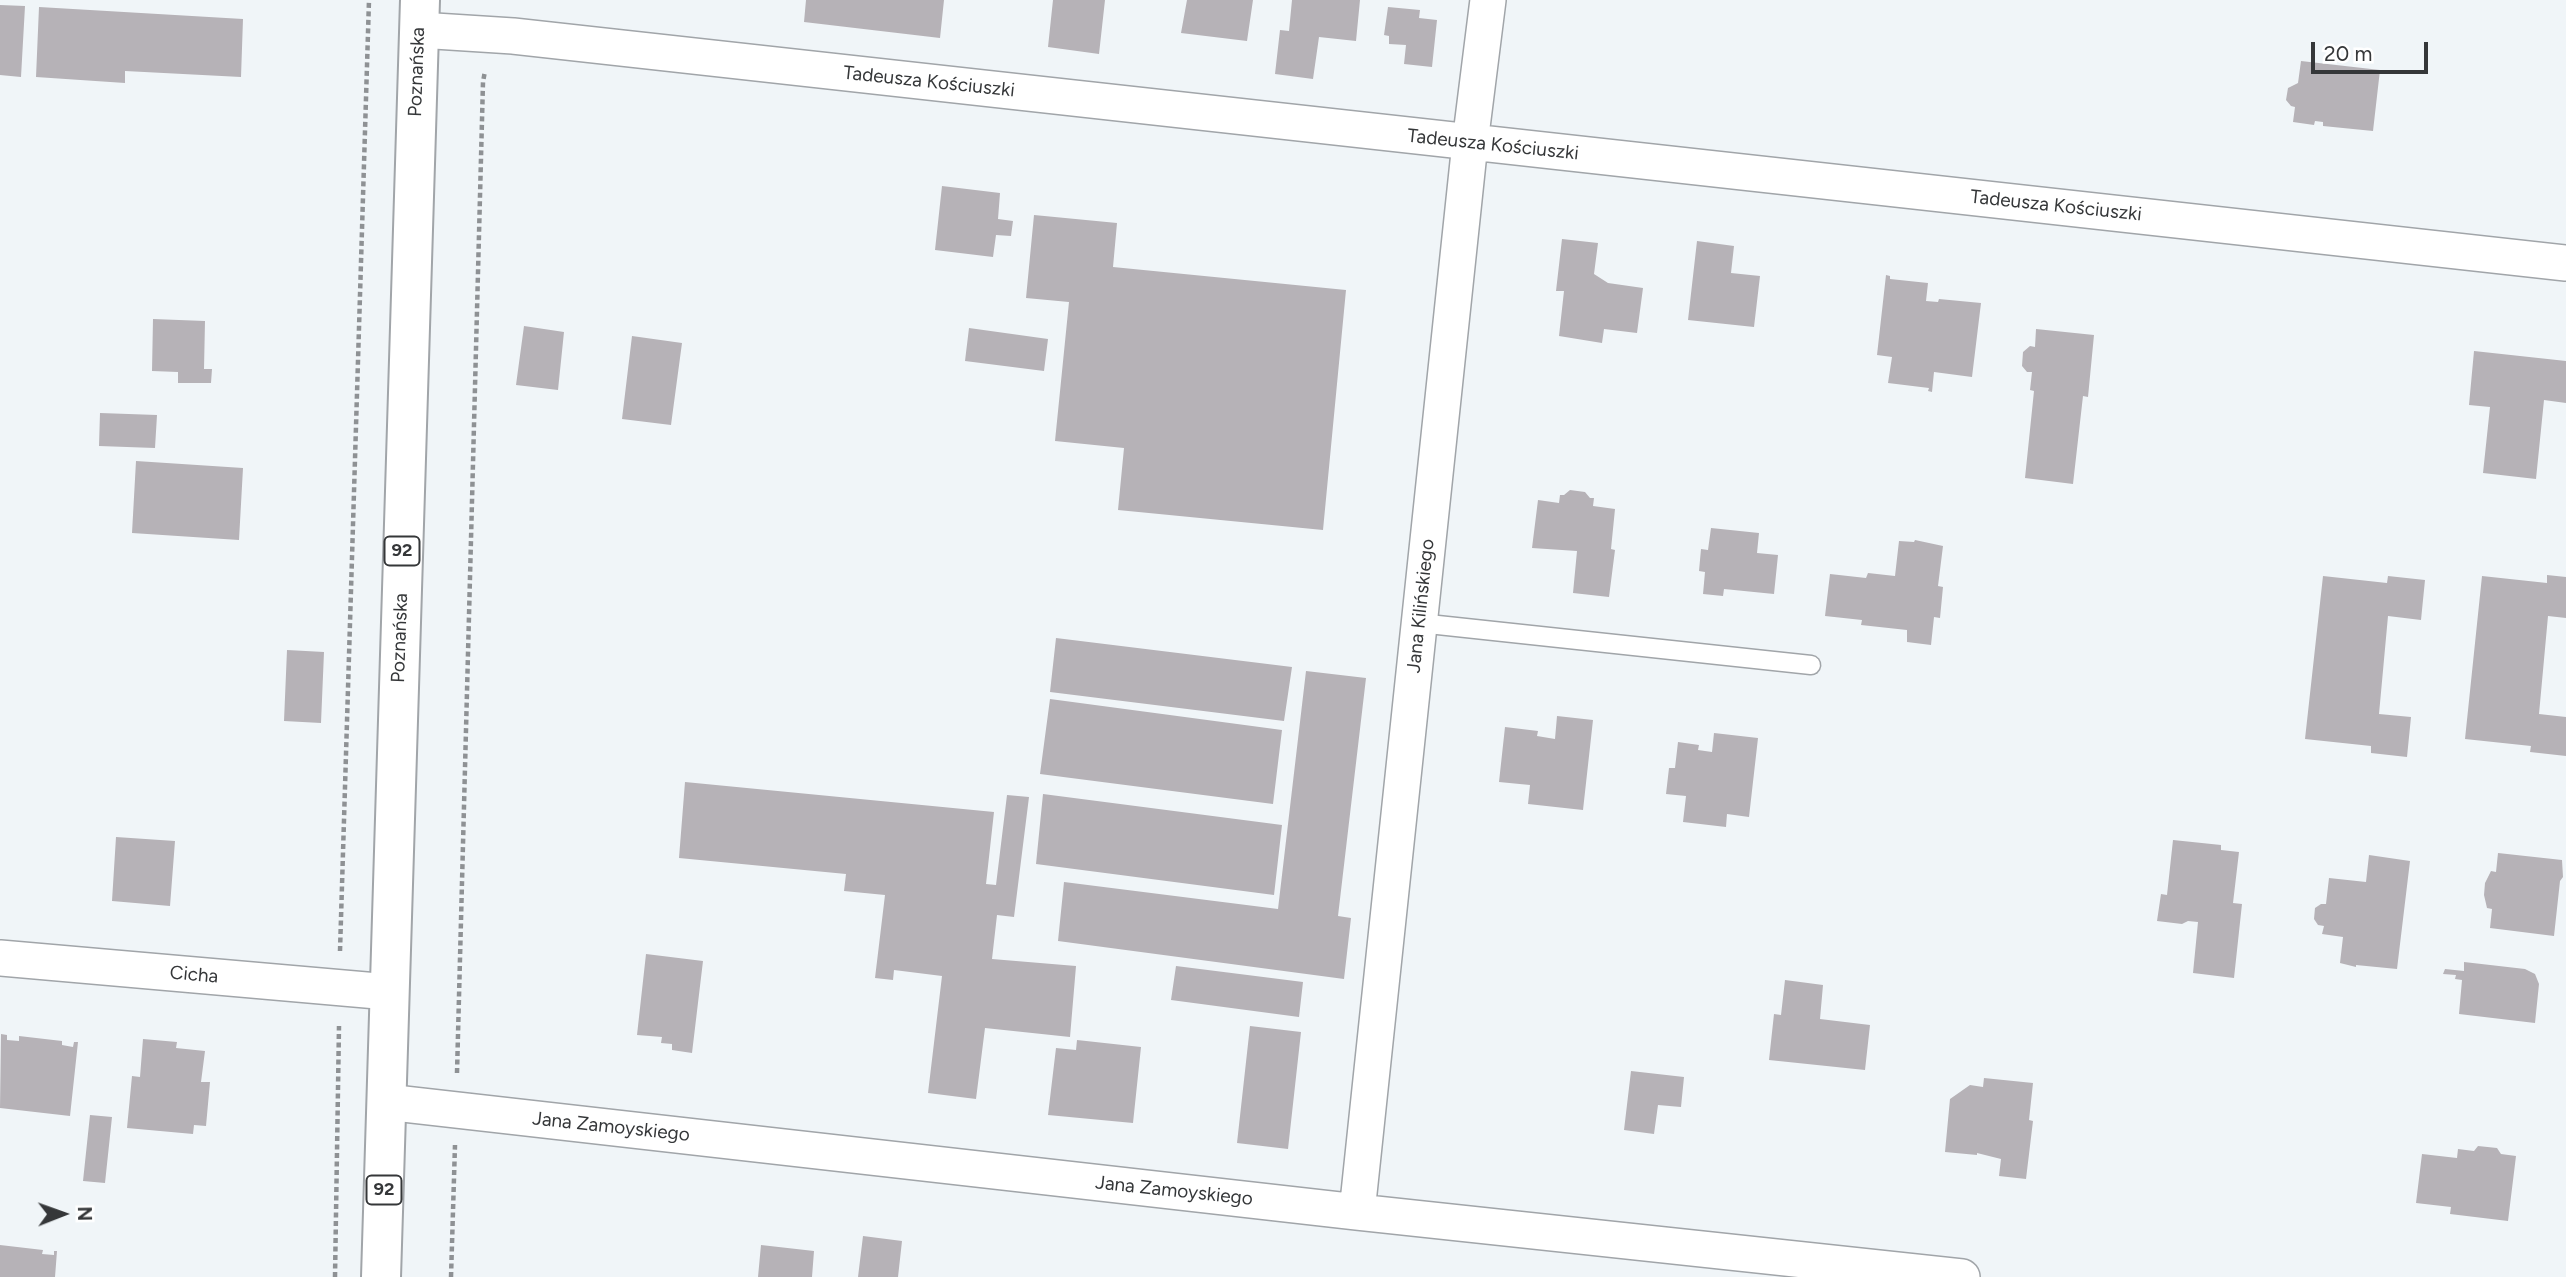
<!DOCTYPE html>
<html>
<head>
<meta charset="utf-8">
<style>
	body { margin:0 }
	#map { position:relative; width:2566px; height:1277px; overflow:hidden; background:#f0f5f8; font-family:Figtree,sans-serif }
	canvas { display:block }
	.north { position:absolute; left:28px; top:1179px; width:70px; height:70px; -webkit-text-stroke:5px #fff; paint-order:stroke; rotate:89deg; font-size:19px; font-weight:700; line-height:28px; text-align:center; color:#353739 }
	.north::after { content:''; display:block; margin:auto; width:24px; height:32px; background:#353739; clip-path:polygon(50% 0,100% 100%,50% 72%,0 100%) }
	.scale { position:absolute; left:2311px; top:42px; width:117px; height:32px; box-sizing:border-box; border:4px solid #353739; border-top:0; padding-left:9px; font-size:21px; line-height:24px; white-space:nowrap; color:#353739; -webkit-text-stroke:5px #fff; paint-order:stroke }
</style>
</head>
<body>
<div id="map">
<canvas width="2566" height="1277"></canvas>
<div class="north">N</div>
<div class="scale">20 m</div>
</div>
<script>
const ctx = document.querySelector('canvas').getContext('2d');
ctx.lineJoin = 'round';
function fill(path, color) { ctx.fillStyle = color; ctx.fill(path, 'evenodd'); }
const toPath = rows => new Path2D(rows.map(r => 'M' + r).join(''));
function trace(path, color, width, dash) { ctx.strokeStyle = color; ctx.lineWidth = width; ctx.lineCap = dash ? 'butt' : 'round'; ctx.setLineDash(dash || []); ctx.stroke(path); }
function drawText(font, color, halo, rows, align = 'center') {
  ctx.font = font + ' Figtree,sans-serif'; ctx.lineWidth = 7; ctx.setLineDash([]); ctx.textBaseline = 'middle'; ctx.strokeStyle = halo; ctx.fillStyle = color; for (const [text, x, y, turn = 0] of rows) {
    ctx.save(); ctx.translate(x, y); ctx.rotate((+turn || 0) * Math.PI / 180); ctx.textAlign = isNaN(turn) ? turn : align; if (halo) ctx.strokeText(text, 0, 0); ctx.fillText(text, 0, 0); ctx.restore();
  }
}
fill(toPath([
	[806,0,944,0,940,38,804,22],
	[1053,0,1105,0,1099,54,1048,47],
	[1187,0,1253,0,1247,41,1181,33],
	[1292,0,1360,0,1356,41,1319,37,1313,79,1275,74,1280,30,1289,31],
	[0,5,25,6,21,77,0,75],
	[39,7,243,19,241,77,125,71,125,83,36,77],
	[1388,7,1420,10,1419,18,1437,20,1432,67,1404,64,1406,45,1389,44,1389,36,1384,35],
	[2301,61,2380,70,2373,131,2323,126,2323,122,2315,121,2314,125,2293,122,2295,107,2291,106,2286,100,2288,88,2298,83],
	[942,186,1000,193,998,219,1013,221,1011,236,996,235,993,257,935,250],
	[1034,215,1117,223,1113,267,1346,290,1323,530,1118,510,1124,448,1055,441,1069,302,1026,298],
	[1562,239,1598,243,1594,274,1608,283,1643,288,1637,333,1604,329,1602,343,1559,336,1564,291,1556,291],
	[1697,241,1734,246,1731,273,1760,276,1754,327,1688,320],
	[1886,275,1890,276,1890,279,1928,283,1926,301,1938,302,1939,299,1981,303,1972,377,1934,372,1932,392,1928,391,1929,388,1888,383,1892,357,1877,355],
	[153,319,205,321,204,369,212,369,211,383,178,383,178,372,152,371],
	[524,326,564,332,558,390,516,385],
	[969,328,1048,339,1044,371,965,361],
	[2036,329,2094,335,2088,397,2083,396,2073,484,2025,478,2034,391,2030,390,2032,372,2027,372,2022,366,2023,352,2030,346,2035,347],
	[632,336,682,343,671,425,622,419],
	[2474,351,2566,361,2566,403,2544,400,2536,479,2483,473,2490,407,2469,405],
	[100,413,157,415,155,448,99,446],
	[136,461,243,468,239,540,132,533],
	[1570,490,1585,492,1590,498,1594,498,1593,506,1615,509,1611,549,1615,550,1609,597,1573,593,1577,551,1532,548,1538,500,1559,503,1560,495,1564,495],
	[1711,528,1759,533,1757,553,1778,555,1774,594,1724,589,1723,596,1703,594,1705,572,1699,571,1701,549,1708,550],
	[1915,540,1943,546,1938,586,1943,587,1940,618,1934,617,1931,645,1907,642,1907,630,1861,625,1862,620,1825,616,1830,574,1866,578,1868,573,1895,576,1899,541,1914,542],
	[2547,575,2566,577,2566,618,2548,616,2539,714,2566,717,2566,756,2530,752,2531,746,2465,739,2482,576,2547,583],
	[2323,576,2387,583,2388,576,2425,580,2421,620,2388,616,2379,714,2411,717,2407,757,2371,753,2371,746,2305,739],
	[1056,638,1292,667,1284,721,1050,692],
	[287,650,324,652,321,723,284,721],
	[1306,671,1366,678,1338,916,1351,918,1344,979,1058,941,1064,882,1278,909],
	[1050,699,1282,730,1273,804,1040,774],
	[1557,716,1593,720,1583,810,1528,804,1530,785,1499,782,1505,727,1538,731,1537,736,1555,739],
	[1714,733,1758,738,1749,817,1727,814,1726,827,1683,822,1686,796,1666,794,1669,768,1675,768,1678,742,1699,745,1698,750,1712,752],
	[685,782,994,812,986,884,996,885,1007,795,1029,797,1014,917,997,915,992,959,1076,966,1070,1037,985,1028,976,1099,928,1093,942,976,894,970,893,980,875,978,885,895,844,891,846,874,679,858],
	[1043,794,1282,825,1274,895,1036,864],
	[116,837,175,841,170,906,112,901],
	[2173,840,2221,845,2221,850,2239,852,2233,903,2242,904,2234,978,2193,973,2198,922,2188,921,2182,924,2157,921,2161,894,2167,895],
	[2498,853,2562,860,2563,877,2560,881,2554,936,2490,928,2492,909,2487,908,2484,895,2485,883,2491,871,2496,872],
	[2369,855,2410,861,2397,969,2356,965,2356,967,2340,963,2343,937,2322,934,2324,926,2318,925,2314,919,2315,908,2321,904,2326,904,2329,878,2366,882],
	[646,954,703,961,692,1053,672,1050,672,1044,661,1043,662,1037,637,1035],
	[2464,962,2525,969,2535,974,2539,984,2535,1023,2459,1014,2462,980,2455,979,2456,975,2443,974,2445,969,2464,971],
	[1176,966,1303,982,1299,1017,1171,1000],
	[1785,980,1823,985,1820,1019,1870,1025,1865,1070,1769,1060,1774,1014,1781,1015],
	[1250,1026,1301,1032,1288,1149,1237,1143],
	[1,1034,7,1035,7,1040,19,1041,19,1036,62,1041,62,1045,73,1047,74,1042,78,1042,70,1116,0,1108],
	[143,1039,177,1042,176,1048,205,1051,201,1082,210,1082,206,1126,194,1125,193,1134,127,1128,132,1076,140,1077],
	[1077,1040,1141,1047,1133,1123,1048,1115,1056,1048,1076,1050],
	[1631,1071,1684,1077,1681,1107,1658,1105,1654,1134,1624,1130],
	[1984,1078,2033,1083,2029,1120,2033,1121,2026,1179,1999,1176,2001,1159,1977,1153,1977,1155,1945,1152,1950,1099,1970,1085,1983,1087],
	[90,1115,112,1117,105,1183,83,1181],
	[2478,1146,2497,1148,2501,1154,2516,1156,2508,1221,2450,1214,2451,1207,2416,1203,2422,1154,2457,1158,2458,1149,2474,1151],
	[863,1236,902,1241,898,1277,858,1277],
	[0,1245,43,1250,42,1254,54,1255,54,1251,57,1251,55,1277,0,1277],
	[761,1245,814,1251,812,1277,758,1277]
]), '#b6b2b7');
const service = toPath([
	[1419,623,1811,665]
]);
const minor = toPath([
	[419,30,513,36,2566,263],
	[0,958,389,992],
	[386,1102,1357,1212,1962,1277],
	[1357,1212,1470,143,1488,0]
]);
const primary = toPath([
	[381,1277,420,0]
]);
trace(service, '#a1a5a9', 21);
trace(minor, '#a1a5a9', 38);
trace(primary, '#a1a5a9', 42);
trace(toPath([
	[340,951,369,0],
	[457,1073,483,82,485,71],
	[335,1277,339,1026],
	[451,1277,455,1145]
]), '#8e9194', 4.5, [5, 3.5]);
trace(service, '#fff', 18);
trace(minor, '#fff', 35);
trace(primary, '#fff', 38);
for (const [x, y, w] of [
	[402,551,35],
	[384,1190,35]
]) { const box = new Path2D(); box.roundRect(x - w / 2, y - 14.5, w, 29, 5); ctx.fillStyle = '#fff'; ctx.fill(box); trace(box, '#353739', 2); }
drawText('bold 18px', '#353739', null, [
	["92",402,551],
	["92",384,1190]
]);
drawText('19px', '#353739', '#fff', [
	["Poznańska",417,72,-88],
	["Tadeusza Kościuszki",929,82,6],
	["Tadeusza Kościuszki",1493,145,6],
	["Tadeusza Kościuszki",2056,206,6],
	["Jana Kilińskiego",1421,606,-84],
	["Poznańska",400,638,-88],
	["Cicha",194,975,5],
	["Jana Zamoyskiego",611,1127,6],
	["Jana Zamoyskiego",1174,1191,6]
]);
</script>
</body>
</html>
